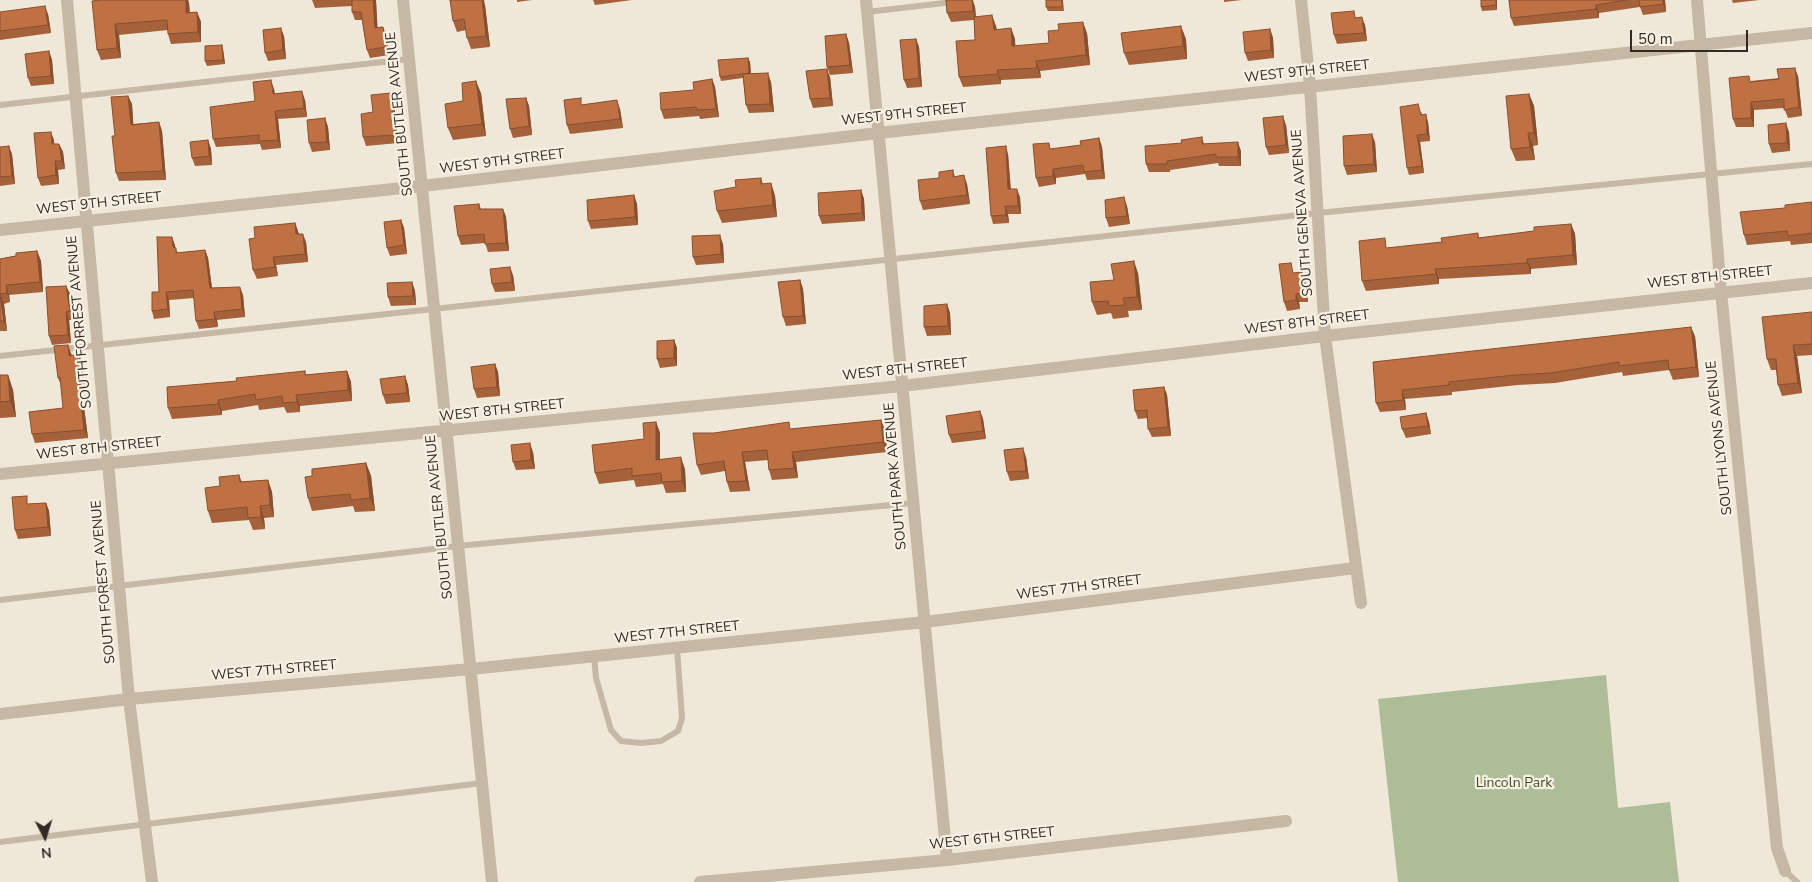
<!DOCTYPE html>
<html>
<head>
<meta charset="utf-8">
<style>
	body { margin:0 }
	#map { position:relative; width:1812px; height:882px; overflow:hidden; background:#efe7d7; font-family:"Nunito Sans",sans-serif }
	canvas { display:block }
	.north { position:absolute; left:20px; top:812px; width:50px; height:50px; -webkit-text-stroke:4px #f7f0e3; paint-order:stroke; rotate:175deg; font-size:14px; font-weight:700; line-height:20px; text-align:center; color:#322b25 }
	.north::after { content:''; display:block; margin:auto; width:18px; height:22px; background:#322b25; clip-path:polygon(50% 0,100% 100%,50% 72%,0 100%) }
	.scale { position:absolute; left:1630px; top:30px; width:118px; height:22px; box-sizing:border-box; border:2px solid #322b25; border-top:0; padding-left:6px; font-size:15px; line-height:18px; white-space:nowrap; color:#322b25; -webkit-text-stroke:4px #f7f0e3; paint-order:stroke }
</style>
</head>
<body>
<div id="map">
<canvas width="1812" height="882"></canvas>
<div class="north">N</div>
<div class="scale">50 m</div>
</div>
<script>
const ctx = document.querySelector('canvas').getContext('2d');
ctx.lineJoin = 'round';
function fill(path, color) { ctx.fillStyle = color; ctx.fill(path, 'evenodd'); }
const toPath = rows => new Path2D(rows.map(r => 'M' + r).join(''));
function trace(path, color, width, dash) { ctx.strokeStyle = color; ctx.lineWidth = width; ctx.lineCap = dash ? 'butt' : 'round'; ctx.setLineDash(dash || []); ctx.stroke(path); }
function drawText(font, color, halo, rows, align = 'center') {
  ctx.font = font + ' "Nunito Sans",sans-serif'; ctx.lineWidth = 4.5; ctx.setLineDash([]); ctx.textBaseline = 'middle'; ctx.strokeStyle = halo; ctx.fillStyle = color; for (const [text, x, y, turn = 0] of rows) {
    ctx.save(); ctx.translate(x, y); ctx.rotate((+turn || 0) * Math.PI / 180); ctx.textAlign = isNaN(turn) ? turn : align; if (halo) ctx.strokeText(text, 0, 0); ctx.fillText(text, 0, 0); ctx.restore();
  }
}
fill(toPath([
	[1606,675,1618,808,1670,802,1679,882,1398,882,1378,699]
]), '#acbd98');
trace(toPath([
	[867,12,970,0],
	[0,105,409,59],
	[0,356,1318,213,1812,164],
	[0,600,458,546,913,503],
	[594,656,596,678,611,730,621,741,641,743,661,741,678,731,682,718,677,648],
	[0,842,482,783],
	[1785,871,1797,882]
]), '#c6b8a4', 6);
trace(toPath([
	[67,0,129,699,152,882],
	[403,0,492,882],
	[866,0,947,860],
	[1301,0,1310,86,1325,336,1361,603],
	[1697,0,1721,292,1777,848,1785,871],
	[0,230,422,186,878,133,1812,33],
	[0,474,902,386,1325,336,1812,283],
	[0,714,129,699,471,669,925,622,1355,568],
	[700,882,947,860,1286,821]
]), '#c6b8a4', 12);
fill(toPath([
	[100,0,188,0,189,3,190,13,197,12,201,22,201,42,171,44,168,34,168,30,119,35,121,58,101,60,97,50],
	[312,0,376,0,377,27,383,27,386,35,389,55,370,58,367,50,362,20,355,20,352,12,352,6,315,8],
	[517,0,532,0,517,2],
	[593,0,632,0,595,5],
	[946,0,973,0,975,7,976,17,996,26,997,30,1011,28,1015,39,1015,46,1049,43,1087,33,1090,65,1040,71,1041,78,1001,80,1001,84,963,87,959,77,975,40,974,20,951,22,947,13],
	[1046,0,1063,0,1064,11,1048,11,1046,7],
	[1224,0,1242,0,1224,2],
	[1481,0,1497,0,1497,10,1482,11,1481,7],
	[1509,0,1665,0,1666,12,1643,15,1640,7,1599,13,1599,18,1514,26,1511,18],
	[1732,0,1759,0,1733,3],
	[485,5,490,47,471,49,467,38,466,30,457,32,453,21],
	[0,12,48,14,51,33,0,40],
	[1356,17,1365,25,1367,41,1337,44,1334,35],
	[1270,29,1273,38,1274,58,1248,61,1245,53],
	[846,34,849,43,853,73,830,75,827,67],
	[284,36,286,59,268,61,265,53],
	[916,39,919,47,922,87,907,88,904,80],
	[1186,39,1187,59,1129,65,1124,53],
	[223,49,225,64,207,66,205,61],
	[49,51,52,60,54,84,31,86,28,78],
	[748,58,750,62,751,74,771,82,774,112,749,113,746,105,743,78,721,81,720,77],
	[1798,76,1802,116,1788,118,1784,108,1754,110,1754,127,1736,127,1733,119,1751,81],
	[830,77,833,106,813,108,810,99],
	[712,79,715,87,719,117,700,119,699,116,664,119,661,110],
	[274,89,275,94,305,100,307,117,278,119,281,148,262,150,260,144,216,147,213,139,255,101],
	[481,93,486,136,453,140,448,128,463,101],
	[1529,94,1534,106,1538,145,1533,146,1535,160,1516,161,1511,149],
	[128,96,132,104,133,124,159,122,162,131,166,180,119,181,116,173,115,136],
	[526,98,529,106,532,135,513,138,510,129],
	[394,102,398,143,366,146,363,137,373,112],
	[583,105,620,109,623,128,570,134,567,125],
	[1421,111,1422,115,1428,122,1430,141,1420,142,1424,173,1409,175,1407,168],
	[325,118,328,127,330,150,312,152,309,143],
	[1286,125,1289,153,1269,155,1266,147],
	[1789,132,1790,151,1772,153,1769,144],
	[1202,137,1204,144,1241,151,1241,166,1219,166,1218,163,1170,170,1170,172,1149,172,1146,164,1182,143],
	[1099,138,1102,147,1105,179,1087,180,1085,174,1056,178,1056,184,1039,187,1036,178,1052,149,1081,145],
	[54,140,54,144,59,144,63,152,65,169,58,170,59,184,41,186,38,178],
	[208,140,211,149,212,165,195,166,192,158],
	[1375,142,1377,172,1347,175,1344,166],
	[0,147,12,154,15,184,0,186],
	[1008,154,1011,189,1020,197,1021,214,1008,214,1009,223,993,224,991,216],
	[953,170,955,177,967,184,970,204,923,210,920,201,939,178],
	[761,178,763,184,771,183,775,196,777,217,722,223,717,211,736,187],
	[861,190,864,199,865,221,822,224,819,216],
	[634,195,637,204,638,225,591,229,588,221],
	[1812,202,1812,243,1791,245,1790,241,1747,245,1744,235,1785,208],
	[479,204,481,209,503,209,506,217,509,251,488,252,485,243,461,245,458,236],
	[1127,206,1130,224,1109,227,1106,218],
	[401,220,404,228,407,254,390,256,387,248],
	[295,223,299,234,306,242,308,262,276,265,278,276,257,279,253,270,255,238],
	[1571,224,1575,234,1577,265,1531,269,1531,274,1439,279,1439,284,1366,291,1362,281,1389,248,1442,242,1478,233,1479,238,1534,231],
	[172,237,175,247,178,253,205,250,208,258,212,288,243,295,245,317,217,320,218,327,199,329,196,321,194,298,169,300,170,317,154,319,152,311,159,292],
	[723,244,724,263,696,265,693,257],
	[37,251,41,261,43,292,9,295,10,302,4,304,7,331,0,331,0,259],
	[1138,273,1142,310,1128,311,1129,317,1113,319,1111,313,1097,315,1092,302,1114,280],
	[1294,273,1305,280,1308,302,1299,302,1300,309,1287,311,1284,302],
	[513,275,515,291,495,292,492,284],
	[800,280,803,289,806,324,786,326,783,317],
	[412,282,415,291,416,305,391,306,388,297],
	[66,286,70,294,73,320,69,320,71,343,52,345,49,336],
	[947,304,950,313,951,335,927,336,924,327],
	[1812,312,1812,355,1797,356,1802,393,1782,396,1778,385,1776,370,1771,370,1767,359],
	[1695,336,1699,377,1673,380,1669,370,1623,376,1622,372,1555,383,1518,385,1452,392,1452,395,1405,399,1406,410,1380,412,1376,403,1373,362],
	[674,340,677,348,677,366,660,368,657,359],
	[71,353,72,355,82,363,85,384,81,384,88,438,35,443,32,434,63,408,61,385,58,378],
	[495,364,498,372,500,396,477,398,474,389],
	[305,371,306,375,347,371,351,382,352,401,300,406,300,412,287,413,284,407,259,410,258,405,222,411,222,415,172,419,168,408,237,381],
	[0,375,8,375,13,390,16,417,0,418],
	[405,376,408,385,410,402,386,404,383,395],
	[1164,387,1167,395,1171,436,1152,437,1148,429,1148,418,1138,419,1135,411],
	[980,411,983,419,986,439,952,443,949,435],
	[1426,413,1429,422,1431,434,1406,438,1402,429],
	[881,420,885,430,887,452,796,462,798,478,772,480,769,470,768,460,745,462,750,491,730,492,727,482,725,471,701,475,697,465,714,433,792,429],
	[656,422,660,433,660,459,685,469,686,492,666,493,663,484,636,487,634,480,599,484,595,473,644,439],
	[533,452,535,469,516,470,513,462],
	[1026,457,1029,479,1010,481,1007,472],
	[366,463,371,476,375,511,355,512,353,506,312,511,308,498,312,476],
	[239,475,242,482,268,480,272,492,274,517,264,518,265,529,253,530,249,520,212,523,208,511,220,486],
	[46,503,49,511,51,536,18,539,15,530,30,504]
]), '#a5613a');
fill(toPath([
	[186,0,188,0,189,3,190,23,186,13],
	[373,0,376,0,378,36,375,28],
	[482,0,484,0,485,5,490,47,486,36],
	[972,0,975,7,976,20,973,11],
	[1496,0,1497,0,1497,10,1496,5],
	[1663,0,1665,0,1666,12,1663,4],
	[1596,5,1599,13,1599,18,1596,9],
	[45,6,48,14,51,33,48,25],
	[197,12,201,22,201,42,198,32],
	[992,15,996,26,998,40,994,30],
	[1362,17,1365,25,1367,41,1364,33],
	[1083,22,1087,33,1090,65,1086,55],
	[115,24,119,35,121,58,117,48],
	[1181,26,1186,39,1187,59,1183,46],
	[383,27,386,35,389,55,386,47],
	[281,28,284,36,286,59,283,50],
	[1011,28,1015,39,1016,57,1012,46],
	[1270,29,1273,38,1274,58,1271,50],
	[846,34,849,43,853,73,850,65],
	[916,39,919,47,922,87,919,78],
	[222,45,223,49,225,64,223,60],
	[49,51,52,60,54,84,51,76],
	[748,58,750,62,751,77,749,73],
	[1036,61,1040,71,1041,78,1037,68],
	[1795,68,1798,76,1802,116,1799,107],
	[827,69,830,77,833,106,830,98],
	[997,70,1001,80,1001,84,998,74],
	[768,73,771,82,774,112,770,104],
	[712,79,715,87,719,117,716,109],
	[271,80,274,89,276,103,273,94],
	[476,81,481,93,486,136,482,124],
	[302,91,305,100,307,117,304,108],
	[391,93,394,102,398,143,395,135],
	[1529,94,1534,106,1538,145,1534,133],
	[128,96,132,104,134,133,131,125],
	[526,98,529,106,532,135,529,126],
	[617,100,620,109,623,128,620,119],
	[1751,102,1754,110,1754,127,1751,118],
	[275,111,278,119,281,148,278,140],
	[1426,114,1428,122,1430,141,1427,134],
	[1283,116,1286,125,1289,153,1286,145],
	[325,118,328,127,330,150,327,142],
	[159,122,162,131,166,180,163,171],
	[1786,123,1789,132,1790,151,1787,143],
	[51,132,54,140,55,153,52,144],
	[1528,133,1533,146,1535,160,1530,147],
	[1372,134,1375,142,1377,172,1374,164],
	[1417,135,1420,142,1424,173,1422,166],
	[1099,138,1102,147,1105,179,1102,170],
	[208,140,211,149,212,165,209,156],
	[1238,142,1241,151,1241,166,1238,157],
	[59,144,63,152,65,169,62,161],
	[9,146,12,154,15,184,12,176],
	[1006,146,1008,154,1011,197,1008,189],
	[55,161,58,170,59,184,56,175],
	[1053,169,1056,178,1056,184,1053,176],
	[964,175,967,184,970,204,967,195],
	[771,183,775,196,777,217,773,205],
	[1017,189,1020,197,1021,214,1018,206],
	[861,190,864,199,865,221,862,213],
	[634,195,637,204,638,225,635,217],
	[1124,197,1127,206,1130,224,1127,216],
	[1005,206,1008,214,1009,223,1006,215],
	[503,209,506,217,509,251,506,243],
	[401,220,404,228,407,254,404,245],
	[295,223,298,231,300,243,296,234],
	[1571,224,1575,234,1577,265,1573,255],
	[303,234,306,242,308,262,305,254],
	[720,235,723,244,724,263,721,254],
	[172,237,175,245,176,255,173,247],
	[205,250,208,258,213,296,210,288],
	[37,251,41,261,43,292,40,282],
	[273,257,276,265,278,276,275,267],
	[1527,259,1531,269,1531,274,1527,263],
	[1134,261,1138,273,1142,310,1137,297],
	[510,267,513,275,515,291,512,282],
	[1435,269,1439,279,1439,284,1436,274],
	[1302,272,1305,280,1308,302,1304,293],
	[800,280,803,289,806,324,803,316],
	[412,282,415,291,416,305,413,296],
	[6,285,9,295,10,302,7,293],
	[66,286,70,294,73,320,70,311],
	[240,287,243,295,245,317,242,309],
	[166,292,169,300,170,317,168,309],
	[0,294,4,304,7,331,4,321],
	[1296,294,1299,302,1300,309,1296,300],
	[947,304,950,313,951,335,948,326],
	[66,312,69,320,71,343,68,335],
	[214,312,217,320,218,327,215,319],
	[1691,327,1695,336,1699,377,1696,367],
	[674,340,677,348,677,366,674,358],
	[68,345,71,353,72,364,69,356],
	[1793,345,1797,356,1802,393,1798,383],
	[79,354,82,363,85,384,82,376],
	[495,364,498,372,500,396,497,387],
	[347,371,351,382,352,401,348,390],
	[8,375,13,390,16,417,10,401],
	[78,376,81,384,88,438,84,430],
	[405,376,408,385,410,402,407,393],
	[1164,387,1167,395,1171,436,1168,427],
	[1402,390,1405,399,1406,410,1403,400],
	[296,395,300,406,300,412,297,402],
	[218,400,222,411,222,415,218,404],
	[980,411,983,419,986,439,983,431],
	[1426,413,1429,422,1431,434,1428,426],
	[881,420,885,430,887,452,883,442],
	[656,422,660,433,660,471,656,460],
	[530,443,533,452,535,469,531,460],
	[1023,448,1026,457,1029,479,1026,471],
	[742,452,745,462,750,491,746,481],
	[792,452,796,462,798,478,794,468],
	[681,457,685,469,686,492,682,481],
	[366,463,371,476,375,511,370,498],
	[268,480,272,492,274,517,270,505],
	[46,503,49,511,51,536,48,527],
	[260,506,264,518,265,529,261,517]
]), '#864f30');
const building = toPath([
	[100,0,186,0,186,13,197,12,198,32,168,34,167,20,115,24,117,48,97,50,92,1,100,0],
	[352,0,373,0,375,28,383,27,386,47,367,50,361,12,352,12,352,0],
	[450,0,482,0,486,36,467,38,464,19,453,21,450,0],
	[946,0,972,0,973,11,947,13,946,0],
	[1046,0,1062,0,1062,7,1046,7,1046,0],
	[1481,0,1496,0,1496,5,1481,7,1481,0],
	[1509,0,1627,0,1596,5,1596,9,1511,18,1509,0],
	[1639,0,1663,0,1663,4,1640,7,1639,0],
	[45,6,48,25,0,31,0,12,45,6],
	[1354,11,1355,18,1362,17,1364,33,1334,35,1331,13,1354,11],
	[992,15,994,30,1011,28,1012,46,1049,43,1048,31,1059,30,1058,24,1083,22,1086,55,1036,61,1037,68,997,70,998,74,959,77,956,41,975,40,974,17,992,15],
	[1181,26,1183,46,1124,53,1121,33,1181,26],
	[281,28,283,50,265,53,263,30,281,28],
	[1270,29,1271,50,1245,53,1243,32,1270,29],
	[846,34,850,65,827,67,825,36,846,34],
	[916,39,919,78,904,80,900,40,916,39],
	[222,45,223,60,205,61,205,46,222,45],
	[49,51,51,76,28,78,25,54,49,51],
	[748,58,749,73,720,77,718,60,748,58],
	[1795,68,1799,107,1784,110,1784,99,1751,102,1751,118,1733,119,1729,78,1749,76,1750,82,1779,79,1777,69,1795,68],
	[827,69,830,98,810,99,806,71,827,69],
	[768,73,770,104,746,105,743,74,768,73],
	[712,79,716,109,697,110,696,107,661,110,660,93,694,90,693,82,712,79],
	[271,80,273,94,302,91,304,108,275,111,278,140,259,141,259,135,213,139,210,107,255,101,253,82,271,80],
	[476,81,482,124,448,128,445,104,463,101,462,83,476,81],
	[391,93,395,135,363,137,361,114,373,112,371,95,391,93],
	[1529,94,1534,133,1528,133,1530,147,1511,149,1506,96,1529,94],
	[128,96,131,125,159,122,163,171,116,173,112,136,115,136,111,97,128,96],
	[526,98,529,126,510,129,506,99,526,98],
	[581,98,581,105,617,100,620,119,567,125,564,100,581,98],
	[1418,104,1421,115,1426,114,1427,134,1417,135,1422,166,1407,168,1400,107,1418,104],
	[1283,116,1286,145,1266,147,1263,118,1283,116],
	[325,118,327,142,309,143,307,120,325,118],
	[1786,123,1787,143,1769,144,1768,125,1786,123],
	[51,132,52,144,59,144,62,161,55,161,56,175,38,178,34,133,51,132],
	[1372,134,1374,164,1344,166,1343,136,1372,134],
	[1202,137,1202,144,1238,142,1238,157,1216,157,1216,154,1167,161,1167,164,1146,164,1145,146,1182,143,1181,140,1202,137],
	[1099,138,1102,170,1084,172,1083,165,1053,169,1053,176,1036,178,1033,144,1049,143,1050,149,1081,145,1080,141,1099,138],
	[208,140,209,156,192,158,190,142,208,140],
	[9,146,12,176,0,177,0,147,9,146],
	[1006,146,1008,189,1017,189,1018,206,1005,206,1006,215,991,216,986,148,1006,146],
	[953,170,953,177,964,175,967,195,920,201,918,180,939,178,939,172,953,170],
	[761,178,761,184,771,183,773,205,717,211,714,191,736,187,735,180,761,178],
	[861,190,862,213,819,216,818,193,861,190],
	[634,195,635,217,588,221,587,200,634,195],
	[1124,197,1127,216,1106,218,1105,200,1124,197],
	[1812,202,1812,233,1788,236,1787,231,1744,235,1740,212,1785,208,1785,205,1812,202],
	[479,204,479,209,503,209,506,243,485,244,484,234,458,236,454,206,479,204],
	[401,220,404,245,387,248,384,222,401,220],
	[295,223,296,234,303,234,305,254,273,257,275,267,253,270,249,239,255,238,254,227,295,223],
	[1571,224,1573,255,1527,259,1527,263,1435,269,1436,274,1362,281,1359,241,1385,238,1386,248,1442,242,1441,238,1478,233,1478,238,1534,231,1534,227,1571,224],
	[720,235,721,254,693,257,692,236,720,235],
	[157,237,172,237,173,247,176,248,176,253,205,250,210,288,240,287,242,309,214,312,215,319,196,321,193,290,166,292,168,309,152,311,152,292,159,292,157,237],
	[37,251,40,282,6,285,7,293,0,294,4,321,0,321,0,259,16,256,16,253,37,251],
	[1134,261,1137,297,1123,298,1125,305,1109,306,1108,301,1092,302,1090,282,1114,280,1111,264,1134,261],
	[1291,263,1293,273,1302,272,1304,293,1296,294,1296,300,1284,302,1279,264,1291,263],
	[510,267,512,282,492,284,490,269,510,267],
	[800,280,803,316,783,317,778,282,800,280],
	[412,282,413,296,388,297,387,283,412,282],
	[66,286,70,311,66,312,68,335,49,336,46,287,66,286],
	[947,304,948,326,924,327,924,306,947,304],
	[1812,312,1812,344,1793,345,1798,383,1778,385,1776,359,1767,359,1762,317,1812,312],
	[1691,327,1696,367,1669,370,1668,360,1619,366,1619,362,1551,373,1515,375,1449,382,1449,385,1402,390,1403,400,1376,403,1373,362,1691,327],
	[674,340,674,358,657,359,657,341,674,340],
	[68,345,69,356,79,354,82,376,78,376,84,430,32,434,29,412,63,408,60,377,58,378,54,346,68,345],
	[495,364,497,387,474,389,471,367,495,364],
	[305,371,305,375,347,371,348,390,296,395,297,402,283,403,282,396,256,400,255,394,218,400,218,404,168,408,167,387,237,381,236,378,305,371],
	[0,375,8,375,10,401,0,402,0,375],
	[405,376,407,393,383,395,380,379,405,376],
	[1164,387,1168,427,1148,429,1147,410,1135,411,1133,390,1164,387],
	[980,411,983,431,949,435,946,416,980,411],
	[1426,413,1428,426,1402,429,1400,417,1426,413],
	[881,420,883,442,792,452,794,468,769,470,767,450,742,452,746,481,727,482,724,461,697,465,693,433,714,433,789,422,790,429,881,420],
	[656,422,656,460,681,457,682,481,662,482,661,473,632,476,632,468,595,473,592,445,644,439,643,423,656,422],
	[530,443,531,460,513,462,511,445,530,443],
	[1023,448,1026,471,1007,472,1004,450,1023,448],
	[366,463,370,498,351,500,350,494,308,498,305,477,312,476,312,469,366,463],
	[239,475,240,482,268,480,270,505,260,506,261,517,248,518,247,507,208,511,205,488,220,486,219,477,239,475],
	[27,496,27,504,46,503,48,527,15,530,12,497,27,496]
]);
fill(building, '#c07144');
trace(building, '#864f30', 1);
drawText('14px', '#322b25', '#f7f0e3', [
	["WEST 9TH STREET",1307,72,-6],
	["SOUTH BUTLER AVENUE",400,114,-96],
	["WEST 9TH STREET",904,115,-6],
	["WEST 9TH STREET",502,162,-7],
	["WEST 9TH STREET",99,204,-6],
	["SOUTH GENEVA AVENUE",1303,213,-94],
	["WEST 8TH STREET",1710,278,-6],
	["SOUTH FORREST AVENUE",80,322,-95],
	["WEST 8TH STREET",1307,323,-7],
	["WEST 8TH STREET",905,370,-6],
	["WEST 8TH STREET",502,411,-6],
	["SOUTH LYONS AVENUE",1720,438,-96],
	["WEST 8TH STREET",99,449,-6],
	["SOUTH PARK AVENUE",896,476,-95],
	["SOUTH BUTLER AVENUE",440,517,-96],
	["SOUTH FOREST AVENUE",104,582,-95],
	["WEST 7TH STREET",1079,588,-7],
	["WEST 7TH STREET",677,633,-6],
	["WEST 7TH STREET",274,671,-5],
	["WEST 6TH STREET",992,839,-6]
]);
drawText('14px', '#3d4f2a', '#f7f0e3', [
	["Lincoln Park",1514,784]
]);
</script>
</body>
</html>
